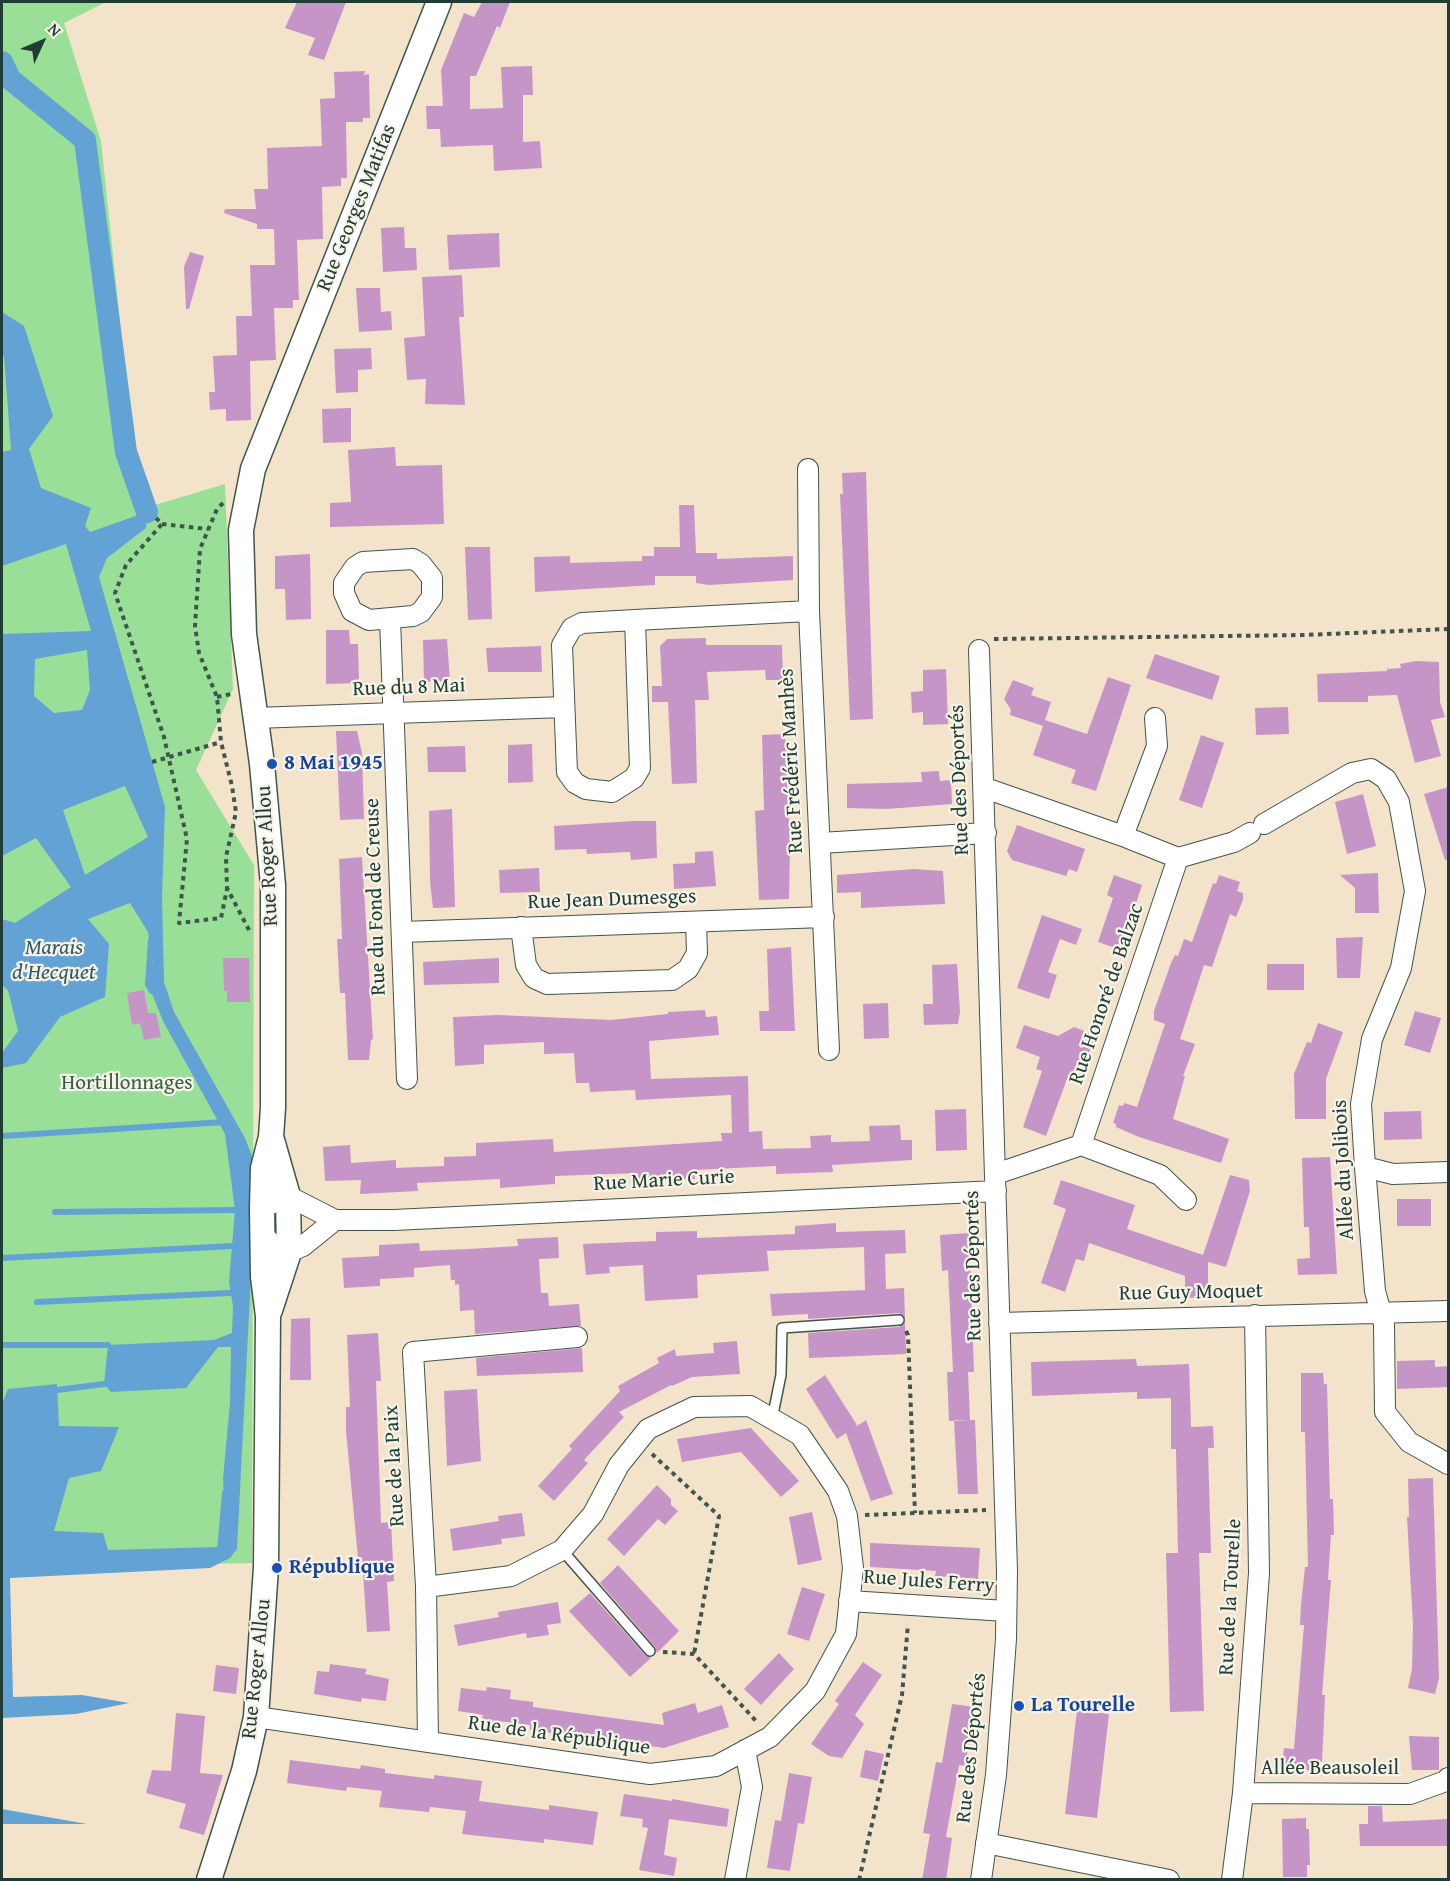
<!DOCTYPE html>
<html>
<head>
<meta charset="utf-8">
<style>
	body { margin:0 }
	#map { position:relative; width:1450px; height:1881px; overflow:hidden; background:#f4e3cb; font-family:"Gentium Book Plus",serif }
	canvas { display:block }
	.frame { position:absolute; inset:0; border:3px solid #1f3d34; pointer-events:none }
	.north { position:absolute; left:12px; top:12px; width:60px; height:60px; -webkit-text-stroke:4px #f7f3e8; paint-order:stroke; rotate:46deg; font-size:16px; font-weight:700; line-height:24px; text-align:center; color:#1f3d34 }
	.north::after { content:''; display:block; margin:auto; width:21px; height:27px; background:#1f3d34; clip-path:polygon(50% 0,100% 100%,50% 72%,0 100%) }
</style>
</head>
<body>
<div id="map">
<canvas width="1450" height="1881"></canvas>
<div class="frame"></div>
<div class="north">N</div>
</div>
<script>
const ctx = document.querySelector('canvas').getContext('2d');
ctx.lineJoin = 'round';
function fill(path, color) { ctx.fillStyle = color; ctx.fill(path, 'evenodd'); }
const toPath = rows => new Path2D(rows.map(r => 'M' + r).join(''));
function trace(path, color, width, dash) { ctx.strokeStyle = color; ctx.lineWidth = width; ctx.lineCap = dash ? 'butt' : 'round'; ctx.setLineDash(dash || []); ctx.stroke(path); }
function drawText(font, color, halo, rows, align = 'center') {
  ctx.font = font + ' "Gentium Book Plus",serif'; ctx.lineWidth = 4.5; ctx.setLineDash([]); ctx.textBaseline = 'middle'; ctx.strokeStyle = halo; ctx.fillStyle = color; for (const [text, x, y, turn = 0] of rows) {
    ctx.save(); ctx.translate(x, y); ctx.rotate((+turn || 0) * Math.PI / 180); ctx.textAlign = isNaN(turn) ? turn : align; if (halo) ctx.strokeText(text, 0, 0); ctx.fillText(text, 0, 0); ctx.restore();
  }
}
fill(toPath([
	[2,2,106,2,64,23,101,141,133,444,155,505,225,484,233,689,196,770,254,865,252,1563,3,1568,2,1576]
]), '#9adf98');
fill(toPath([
	[2,312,24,326,53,416,29,449,41,488,91,508,85,526,90,532,147,512,146,528,107,558,99,577,165,807,162,897,164,982,174,1012,245,1138,252,1156,253,1170,252,1255,237,1549,230,1558,210,1568,10,1578,13,1697,82,1695,129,1703,76,1714,2,1718,2,1404,8,1389,57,1384,59,1426,119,1427,101,1471,69,1478,54,1531,103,1533,108,1550,218,1547,222,1544,225,1520,223,1479,230,1402,231,1347,218,1347,186,1388,111,1392,104,1384,108,1345,214,1340,232,1333,233,1306,229,1282,235,1210,225,1134,163,1021,149,986,150,967,153,962,148,932,130,903,88,919,109,944,105,997,60,1017,26,1063,2,1068,2,1053,18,1031,8,990,2,985,2,919,15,923,71,887,36,838,2,856,2,634,91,631,66,544,2,566,2,452,11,450,4,356,2,354],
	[87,650,90,690,82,710,54,713,34,696,35,659],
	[125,786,148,837,85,875,63,810],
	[2,1809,87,1824,2,1824]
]), '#62a2d5');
trace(toPath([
	[151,940,148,985,152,991],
	[2,1136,225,1122],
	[55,1212,235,1210],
	[2,1258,233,1246],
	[37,1302,230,1293],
	[2,1345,108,1345],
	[57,1390,104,1384],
	[220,1551,225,1493]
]), '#62a2d5', 6);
trace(toPath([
	[2,62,10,79,85,140,126,452,147,512]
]), '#62a2d5', 22);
fill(toPath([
	[297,2,346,2,324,60,308,55,315,38,285,28],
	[482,2,510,2,500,28,497,26,476,76,470,76,470,109,503,108,501,67,532,66,533,95,523,95,523,142,540,141,542,168,494,171,493,145,441,147,440,129,427,129,426,106,443,106,441,70,464,13,474,17],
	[365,71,364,75,369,74,370,118,363,118,363,122,346,122,347,178,341,178,341,186,322,187,323,239,297,240,299,300,293,300,293,308,274,308,276,360,250,361,251,420,226,421,226,409,210,410,209,392,215,392,213,356,237,355,236,316,252,316,250,265,275,265,274,229,257,229,257,224,224,213,225,209,256,209,254,189,268,189,267,148,322,146,320,99,335,98,334,72],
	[404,227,405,248,416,248,417,270,383,272,381,228],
	[499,233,500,267,449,270,447,235],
	[190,252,204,256,189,309,186,309,184,267],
	[462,275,464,317,459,317,465,405,425,404,426,379,407,380,404,338,425,336,422,277],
	[356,288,380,288,381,312,391,311,392,330,359,332],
	[371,348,372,369,358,370,358,392,336,393,334,349],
	[351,408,351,442,323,443,322,409],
	[395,447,396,466,442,465,444,524,330,527,330,503,351,502,348,450],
	[866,472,873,719,850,720,840,494,843,494,842,473],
	[679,505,694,505,696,553,717,553,717,559,793,556,793,580,709,585,696,583,696,576,655,576,655,585,535,592,534,557,570,556,570,563,642,561,642,556,654,556,654,547,680,547],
	[465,547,490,547,492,619,468,620],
	[310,554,311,619,286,620,285,589,275,589,275,556],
	[326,630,349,630,350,644,358,644,359,683,326,684],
	[706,638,706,645,782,645,783,680,766,680,765,670,707,672,709,700,695,700,697,783,672,784,668,702,652,702,652,686,662,686,660,646,667,639],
	[447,639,450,681,424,682,423,640],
	[541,646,542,672,488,672,486,648],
	[1155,654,1220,676,1212,700,1146,678],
	[1416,661,1439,662,1440,702,1445,717,1431,720,1441,756,1415,763,1397,695,1368,696,1368,702,1318,702,1317,674,1387,671,1387,669,1401,668,1400,664],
	[946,669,948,724,923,725,923,712,912,713,911,692,923,691,923,670],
	[1108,677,1131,685,1096,791,1071,783,1076,770,1033,755,1043,726,1010,715,1011,710,1004,699,1013,680,1034,688,1031,695,1051,702,1045,720,1087,734],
	[1288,707,1289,734,1256,735,1255,708],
	[336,731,357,731,362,753,364,819,340,820],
	[785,734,790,846,789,899,759,900,755,811,764,810,762,735],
	[1201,735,1224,743,1202,808,1179,800],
	[532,744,533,782,508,783,508,745],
	[465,746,466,772,428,772,427,747],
	[939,771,940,781,951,780,952,804,887,809,847,808,847,784,922,782,921,772],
	[1449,787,1449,860,1445,860,1424,794],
	[1363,794,1376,846,1347,854,1335,802],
	[452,809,455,907,433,908,430,882,429,811],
	[633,821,656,821,657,858,631,860,630,852,587,854,586,849,555,850,554,826],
	[1017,825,1085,849,1077,872,1069,869,1066,876,1012,860,1007,851],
	[713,851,716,886,674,889,673,864,695,863,695,852],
	[362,857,373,1039,371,1040,369,1060,348,1060,345,993,340,993,337,939,342,939,339,859],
	[539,868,540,892,500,893,499,870],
	[914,869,943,871,945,904,861,908,861,892,837,893,837,875],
	[1378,873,1379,913,1355,913,1355,888,1340,875],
	[1114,875,1142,885,1121,950,1098,942,1113,898,1107,895],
	[1219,875,1240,882,1237,891,1243,893,1243,900,1236,917,1230,914,1212,967,1204,965,1180,1039,1195,1044,1183,1076,1185,1076,1173,1119,1229,1139,1221,1163,1139,1137,1116,1127,1116,1124,1113,1123,1119,1105,1123,1106,1124,1103,1137,1107,1165,1024,1154,1020,1154,1011,1171,963,1175,955,1178,956,1184,939,1192,942,1213,883,1216,884],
	[1042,915,1082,929,1076,945,1060,939,1048,972,1057,975,1049,999,1017,988],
	[1363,937,1360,978,1337,978,1336,938],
	[791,947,795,1031,760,1031,759,1011,769,1011,767,949],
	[223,958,249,958,250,1002,227,1002,227,991,224,991],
	[499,958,499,983,424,985,423,962],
	[957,964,960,1012,958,1024,924,1025,923,1004,933,1004,932,965],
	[1267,964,1304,964,1304,990,1267,990],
	[144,990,148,1013,156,1013,161,1037,144,1040,140,1023,132,1025,127,993],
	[888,1003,889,1038,864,1039,863,1004],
	[705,1010,706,1017,717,1016,719,1035,649,1041,651,1079,748,1076,749,1132,762,1131,763,1149,811,1148,810,1136,831,1135,831,1142,870,1141,869,1126,900,1125,901,1140,912,1140,912,1160,832,1165,833,1172,776,1174,776,1166,694,1170,695,1179,638,1180,638,1173,555,1176,555,1184,500,1188,500,1179,417,1183,418,1191,360,1194,361,1180,325,1181,323,1147,350,1145,351,1163,396,1160,396,1168,444,1166,444,1157,476,1156,476,1143,553,1139,554,1152,722,1141,721,1133,732,1133,731,1095,636,1100,635,1090,590,1092,589,1083,576,1083,574,1053,544,1054,544,1042,484,1045,484,1064,455,1066,453,1017,498,1015,611,1020,668,1014,668,1012],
	[1415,1011,1441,1018,1430,1053,1404,1045],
	[1318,1023,1343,1032,1326,1079,1326,1119,1295,1119,1294,1074,1307,1042,1311,1043],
	[1024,1025,1058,1036,1074,1027,1095,1035,1087,1059,1082,1057,1074,1081,1067,1079,1046,1136,1023,1127,1042,1071,1036,1069,1040,1057,1016,1048],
	[966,1109,967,1150,936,1151,935,1110],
	[1421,1111,1422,1139,1384,1140,1384,1112],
	[1330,1157,1337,1274,1298,1275,1297,1259,1310,1258,1309,1227,1304,1227,1302,1158],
	[1230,1175,1249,1180,1250,1191,1226,1267,1208,1262,1208,1297,1185,1298,1185,1276,1089,1243,1084,1261,1076,1259,1065,1292,1041,1283,1066,1209,1053,1204,1061,1180,1135,1205,1127,1229,1203,1255],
	[1397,1199,1431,1199,1431,1226,1397,1226],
	[836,1223,836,1232,905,1230,906,1253,885,1254,886,1289,904,1288,905,1318,899,1313,808,1319,808,1314,772,1316,770,1294,865,1290,864,1247,767,1251,769,1271,697,1275,698,1298,645,1301,643,1265,609,1267,610,1273,586,1275,583,1244,656,1241,656,1232,697,1231,697,1238,795,1234,795,1226],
	[969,1233,974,1372,953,1372,948,1270,942,1271,940,1235],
	[558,1237,559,1258,539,1259,541,1293,548,1293,549,1306,579,1304,581,1326,475,1334,474,1310,460,1311,459,1284,455,1285,455,1280,451,1280,450,1265,414,1268,414,1277,380,1279,380,1286,344,1288,342,1258,379,1256,379,1245,419,1243,420,1251,469,1249,518,1246,517,1239],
	[310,1318,311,1380,290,1380,291,1319],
	[905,1322,906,1354,809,1358,808,1333,899,1327],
	[378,1333,381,1381,376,1381,381,1523,391,1522,394,1581,387,1582,390,1631,367,1632,362,1557,358,1558,346,1431,346,1407,350,1407,347,1335],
	[737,1341,740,1374,692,1377,672,1386,671,1385,619,1412,624,1417,584,1460,588,1463,554,1501,538,1486,572,1449,569,1446,620,1391,618,1386,659,1363,657,1358,675,1349,676,1356,714,1353,713,1343],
	[582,1348,583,1372,477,1376,476,1358],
	[1136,1359,1137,1366,1189,1364,1191,1427,1213,1426,1214,1448,1208,1448,1211,1553,1199,1553,1204,1711,1170,1712,1166,1553,1178,1553,1176,1449,1171,1449,1171,1398,1137,1399,1137,1392,1032,1396,1031,1362],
	[1435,1360,1435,1367,1449,1366,1449,1387,1397,1389,1397,1361],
	[947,1372,968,1372,970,1420,949,1421],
	[1301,1373,1323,1373,1324,1384,1327,1384,1330,1499,1333,1499,1334,1535,1331,1535,1328,1580,1331,1580,1322,1695,1325,1695,1323,1742,1322,1762,1317,1762,1316,1771,1282,1768,1284,1748,1294,1749,1304,1625,1300,1625,1301,1605,1305,1567,1308,1567,1305,1432,1301,1432],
	[825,1375,857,1425,854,1428,866,1420,893,1494,871,1501,846,1433,837,1439,806,1389],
	[477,1389,481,1461,447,1466,444,1391],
	[954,1420,975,1420,978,1494,958,1494],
	[751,1428,799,1481,781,1497,741,1452,682,1462,677,1439],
	[1433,1478,1439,1678,1435,1694,1408,1688,1412,1669,1413,1625,1407,1517,1409,1517,1408,1479],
	[657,1485,671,1499,671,1505,678,1511,665,1525,658,1519,624,1556,607,1539],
	[812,1512,822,1560,798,1565,789,1517],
	[522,1513,525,1536,501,1539,502,1544,453,1551,450,1529,499,1521,498,1516],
	[870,1543,980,1548,978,1579,935,1576,936,1571,870,1567],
	[618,1565,679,1631,657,1653,655,1647,600,1583],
	[802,1587,825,1594,809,1641,787,1634],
	[590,1593,645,1655,651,1658,630,1677,569,1611],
	[558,1602,561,1623,547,1625,549,1635,527,1638,526,1633,458,1646,454,1625,499,1617,498,1612],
	[779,1653,794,1669,761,1705,744,1689],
	[863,1662,882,1675,855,1715,864,1724,842,1758,829,1756,811,1744,839,1704,835,1701],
	[330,1664,367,1669,365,1674,389,1679,386,1701,362,1698,361,1702,314,1694,317,1671,329,1672],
	[216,1665,239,1668,236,1694,213,1691],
	[487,1687,511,1690,510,1699,533,1702,533,1707,664,1725,662,1713,695,1703,698,1713,722,1705,729,1727,664,1748,530,1730,530,1725,482,1719,483,1715,458,1711,461,1688,486,1691],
	[952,1704,975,1707,965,1766,959,1765,946,1837,952,1838,946,1880,922,1880,930,1834,923,1833,936,1762,942,1763],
	[1077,1710,1109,1714,1097,1818,1065,1814],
	[176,1713,205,1716,200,1773,223,1775,204,1835,179,1828,186,1804,146,1793,152,1770,171,1771],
	[1409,1736,1439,1737,1439,1770,1412,1770],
	[865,1750,884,1754,878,1781,860,1777],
	[290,1760,360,1769,361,1765,385,1769,385,1773,434,1779,434,1775,482,1781,479,1801,549,1810,549,1805,598,1812,593,1845,544,1839,544,1843,462,1834,466,1811,430,1807,429,1812,379,1807,382,1791,347,1787,346,1791,287,1783],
	[789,1773,812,1777,804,1824,798,1823,790,1871,767,1868,775,1820,781,1821],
	[624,1794,672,1801,672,1799,729,1809,727,1827,669,1819,664,1855,677,1858,674,1876,639,1870,648,1828,642,1827,643,1819,620,1816],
	[1368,1806,1382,1806,1383,1822,1449,1819,1449,1846,1360,1846,1359,1824,1368,1824],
	[1306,1818,1306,1829,1309,1829,1310,1865,1307,1865,1307,1877,1283,1877,1282,1819]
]), '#c595c8');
const service = toPath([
	[772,1419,781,1375,782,1328,899,1320],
	[562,1550,650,1651]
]);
const minor = toPath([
	[808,469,809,611,829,1050],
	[413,559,421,564,432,578,432,597,421,612,413,616,369,620,352,611,344,593,344,583,355,567,363,562,413,559],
	[390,619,407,1079],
	[635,620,640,768,634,778,612,792,586,789,575,783,567,772,562,645,572,628,582,623,635,620,809,611],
	[979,650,1007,1571,1006,1639,996,1775,981,1880],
	[255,718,564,707],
	[985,788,1123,836,1178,858],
	[1264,824,1352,773,1371,769,1386,779,1399,802,1415,891,1401,968,1372,1039,1361,1104,1365,1167,1375,1291,1384,1324,1385,1412,1409,1442,1448,1464],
	[1123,836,1157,746,1155,718],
	[820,843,986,833],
	[1178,858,1234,842,1250,833],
	[521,927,526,965,534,978,547,984,672,980,688,969,697,953,696,922],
	[402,932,824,917],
	[1081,1145,1160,1175,1186,1200],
	[1365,1167,1393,1174,1448,1172],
	[996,1174,1081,1145,1178,858],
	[262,1208,288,1196,335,1220,394,1220,996,1191],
	[263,1236,283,1252,289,1252,303,1246,335,1220],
	[999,1323,1448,1311],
	[849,1601,1006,1611],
	[256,1717,650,1774,716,1766,770,1737,815,1691,846,1634,853,1568,847,1516,838,1491,800,1435,750,1406,694,1407,648,1429,619,1465,593,1514,562,1550,511,1576,426,1587],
	[428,1742,426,1587,413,1352,577,1337],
	[1243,1793,1410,1794,1446,1781,1448,1778],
	[986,1843,1169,1880],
	[735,1880,752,1787,745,1750],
	[1232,1880,1243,1793,1259,1573,1255,1315]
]);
const tertiary = toPath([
	[270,1310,289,1252,288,1196,272,1140],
	[209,1880,244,1771,256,1717,266,1567,268,1316,263,1277,262,1208,263,1168,271,1137,273,1108,273,885,262,764,244,634,241,530,253,469,439,2]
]);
trace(service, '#3f564b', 12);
trace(minor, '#3f564b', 22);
trace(tertiary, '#3f564b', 27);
trace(toPath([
	[223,503,217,509,200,549,195,626,199,653,217,697,221,742,232,786,236,812,226,857,227,888,250,932],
	[156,518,162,524,126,565,115,593,164,737,187,839,179,923,221,918,227,889],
	[162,524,208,529],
	[994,639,1304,635,1448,629],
	[217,697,231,694],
	[152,762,221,742],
	[906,1331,908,1335,915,1513],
	[652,1454,719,1516,694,1654],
	[865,1515,986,1510],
	[663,1652,694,1654,757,1722],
	[859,1880,902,1695,908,1624]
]), '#3f564b', 4, [4.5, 4.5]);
trace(service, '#fff', 9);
trace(minor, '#fff', 20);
trace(tertiary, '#fff', 24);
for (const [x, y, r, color] of [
	[272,764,6,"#1a4fb4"],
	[277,1568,6,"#1a4fb4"],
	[1019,1706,6,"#1a4fb4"]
]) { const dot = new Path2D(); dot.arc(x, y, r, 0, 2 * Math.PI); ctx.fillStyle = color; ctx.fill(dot); trace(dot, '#f7f3e8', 2); }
drawText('21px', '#1f3d34', '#f7f3e8', [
	["Rue Georges Matifas",357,208,-68],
	["Rue du 8 Mai",409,688,-2],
	["Rue Frédéric Manhès",792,761,-93],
	["Rue des Déportés",960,780,-92],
	["Rue Roger Allou",268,856,-93],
	["Rue du Fond de Creuse",376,897,-92],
	["Rue Jean Dumesges",612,900,-2],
	["Rue Honoré de Balzac",1107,994,-71],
	["Allée du Jolibois",1344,1170,-93],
	["Rue Marie Curie",664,1181,-3],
	["Rue des Déportés",974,1266,-91],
	["Rue Guy Moquet",1191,1293,-1],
	["Rue de la Paix",395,1466,-93],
	["Rue Jules Ferry",929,1582,4],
	["Rue de la Tourelle",1231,1597,-87],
	["Rue Roger Allou",257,1669,-84],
	["Rue de la République",559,1736,8],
	["Rue des Déportés",972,1748,-84],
	["Allée Beausoleil",1330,1769]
]);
drawText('bold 21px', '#164399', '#f7f3e8', [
	["8 Mai 1945",284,764],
	["République",289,1568],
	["La Tourelle",1031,1706]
], 'left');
drawText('21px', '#385d48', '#f7f3e8', [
	["Hortillonnages",127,1084]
]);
drawText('italic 22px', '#335b64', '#f7f3e8', [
	["Marais",54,948],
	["d'Hecquet",54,973]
]);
</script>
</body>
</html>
